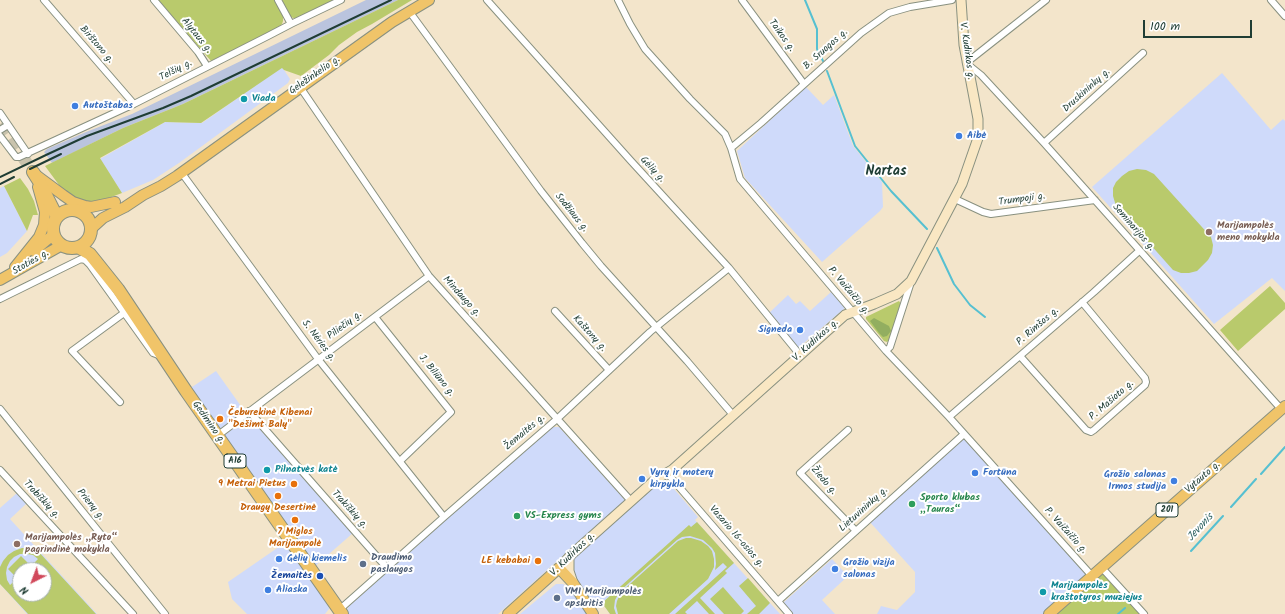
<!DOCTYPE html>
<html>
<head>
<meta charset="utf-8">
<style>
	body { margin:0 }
	#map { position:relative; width:1285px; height:614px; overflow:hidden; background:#f3e5cb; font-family:Kalam,sans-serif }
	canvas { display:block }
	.north { position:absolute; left:12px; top:562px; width:40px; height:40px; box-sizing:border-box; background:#fff; border:1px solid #a5b1ae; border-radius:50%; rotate:222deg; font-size:11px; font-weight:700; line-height:16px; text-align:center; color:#1f3d34 }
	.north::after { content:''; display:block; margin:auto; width:14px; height:18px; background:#d1495b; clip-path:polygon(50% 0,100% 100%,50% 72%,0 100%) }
	.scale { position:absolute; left:1143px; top:20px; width:109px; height:18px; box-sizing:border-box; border:2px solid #1f3d34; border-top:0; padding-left:5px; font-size:12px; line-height:14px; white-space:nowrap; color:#1f3d34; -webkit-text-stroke:3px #fff; paint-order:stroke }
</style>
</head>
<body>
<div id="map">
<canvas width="1285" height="614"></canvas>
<div class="north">N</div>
<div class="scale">100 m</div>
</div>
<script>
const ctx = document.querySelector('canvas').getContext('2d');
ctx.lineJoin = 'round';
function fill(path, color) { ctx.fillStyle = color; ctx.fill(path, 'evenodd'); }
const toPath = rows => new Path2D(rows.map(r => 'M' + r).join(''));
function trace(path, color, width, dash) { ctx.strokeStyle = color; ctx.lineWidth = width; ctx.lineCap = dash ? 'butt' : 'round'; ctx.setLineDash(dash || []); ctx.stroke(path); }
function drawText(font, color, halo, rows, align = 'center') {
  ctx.font = font + ' Kalam,sans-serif'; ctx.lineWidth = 4; ctx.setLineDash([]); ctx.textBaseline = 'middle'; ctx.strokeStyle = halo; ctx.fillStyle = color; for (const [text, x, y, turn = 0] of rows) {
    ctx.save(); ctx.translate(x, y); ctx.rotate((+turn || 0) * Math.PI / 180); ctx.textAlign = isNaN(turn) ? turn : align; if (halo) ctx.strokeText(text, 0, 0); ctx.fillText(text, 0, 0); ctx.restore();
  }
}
fill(toPath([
	[282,67,290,79,288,83,179,163,153,180,122,193,100,159,165,122,202,123],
	[1222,73,1271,130,1283,119,1285,121,1285,291,1272,278,1214,324,1092,187],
	[806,87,823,105,834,95,853,146,882,182,883,207,880,211,822,262,745,178,737,151],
	[4,186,27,231,7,253,0,257,0,188],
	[831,292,845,308,797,349,769,313,788,295,796,304,800,301,810,311],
	[216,371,248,416,353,533,313,568,189,389],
	[554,427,559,427,625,500,498,614,349,614,347,611,348,607,549,428],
	[964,434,1092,576,1049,614,877,614,881,606,897,610,915,592,915,572,868,520],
	[661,481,665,481,669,483,698,517,695,520,780,614,610,614,602,603,596,608,573,572,571,562,575,556],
	[17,493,27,503,10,519,97,614,27,614,0,584,0,508],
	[20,570,44,570,44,594,20,594],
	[286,542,328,604,329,609,325,614,247,614,232,599,228,582],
	[832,559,848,576,822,600,835,614,793,614,783,603],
	[556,584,563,584,571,589,589,614,520,614]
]), '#cfdafa');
fill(toPath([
	[366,0,398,0,183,104,123,128,52,163,44,152,47,149,86,132,132,114]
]), '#bac4de');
fill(toPath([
	[158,0,274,0,283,15,283,21,282,24,279,27,211,61],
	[282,0,335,0,296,19,291,17],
	[398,0,412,0,372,24,357,32,339,45,329,55,301,76,284,70,282,68,201,123,165,122,100,158,122,193,98,202,90,203,72,196,62,189,45,166,123,128,183,104],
	[1137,169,1146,170,1154,174,1211,237,1213,245,1212,253,1208,260,1197,271,1189,273,1181,273,1173,270,1116,206,1113,196,1113,188,1116,182,1122,176,1129,171],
	[20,178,28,189,34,201,38,215,33,215,27,231,4,186],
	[1270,286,1285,303,1285,309,1238,351,1220,330],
	[899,301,901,304,890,339,887,342,884,341,866,319,866,317],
	[697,522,734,563,725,571,727,573,700,598,715,614,709,614,697,601,685,612,687,614,675,614,727,567,723,563,715,570,716,564,715,553,712,548,703,540,690,536,682,537,677,540,620,591,615,600,614,608,616,614,610,614,602,603,689,525,691,527],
	[686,538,691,538,701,541,708,546,712,551,714,559,714,567,708,579,669,614,618,614,616,606,617,601,621,592,678,541],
	[22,548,30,548,37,550,96,614,28,614,0,584,0,567,3,561,8,555,14,551],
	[20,554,27,554,33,555,38,559,27,570,44,570,44,594,20,594,20,576,10,585,7,580,6,573,7,567,10,561,14,557],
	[21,556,28,563,15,576,8,569],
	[1102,568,1144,614,1049,614],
	[748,578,770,603,759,614,747,614,756,606,739,586],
	[723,587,744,611,741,614,724,614,710,599]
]), '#b9ca6c');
fill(toPath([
	[874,318,889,326,891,331,887,336,883,337,879,333,870,321]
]), '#92ae60');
trace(toPath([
	[805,0,817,29,817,49,823,61],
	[827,71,855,146,891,191,927,229],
	[937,248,954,284,970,305,985,317],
	[1261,474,1285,447],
	[1231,507,1256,479],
	[1191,551,1223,516],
	[1118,614,1125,608]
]), '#56c0d1', 2);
trace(toPath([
	[0,124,33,172]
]), '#c9c3ad', 12, [12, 6]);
const street = toPath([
	[44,0,134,104],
	[154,0,198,52,207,66],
	[278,0,291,24],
	[487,0,631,161,729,268,800,355],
	[618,0,630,24,645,49,690,99,725,134,731,148,740,179,886,351,949,417,1092,576],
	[742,0,804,84],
	[1046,0,966,63,981,75,1044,143,1281,409],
	[1271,0,1285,16],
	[409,11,541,191,582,243,601,266,687,361,733,415],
	[300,87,429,276,631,501],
	[0,113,28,154],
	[0,130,8,125],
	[0,136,16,157,19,157,134,104,268,36,291,24,341,0],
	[1044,143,1143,53],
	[731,148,761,123,861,33,889,13,910,7,952,0],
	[181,172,318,359,444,517],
	[955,199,983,212,991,214,1095,200],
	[0,299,81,259,85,260,90,265,153,353,161,356],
	[555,311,609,370],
	[375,317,451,412,400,461],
	[886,351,890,347,911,282],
	[1020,356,1086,430,1091,432,1094,430,1145,385,1146,382,1145,378,1082,302],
	[120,402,72,351,124,313],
	[0,409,165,614],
	[249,411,387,568],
	[949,417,1094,292,1139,251],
	[848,430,800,473,856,531],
	[217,436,429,276],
	[0,470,133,614],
	[667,473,789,614],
	[1102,568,1144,614],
	[778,601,964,434],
	[339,610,444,517,557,419,650,332,729,268]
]);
const secondary = toPath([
	[569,557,569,571,573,583],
	[559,568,572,554,656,479,672,470,845,315,874,304,897,294,911,281,962,184,978,138,978,119,964,45,961,0]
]);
const primary = toPath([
	[36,175,63,195,73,202,85,206,91,207,115,202],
	[92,228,103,218,125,207,143,195,161,186,177,176,392,22,429,0],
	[34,251,54,234],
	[15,267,39,237,44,225,45,212,38,187],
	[0,280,62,245],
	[508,614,559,568,573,583,593,614],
	[1049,614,1285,406]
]);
const highway = toPath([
	[33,172,40,183,57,217],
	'53 229a19 19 0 1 1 38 0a19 19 0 1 1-38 0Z',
	[78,247,90,254,118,289,186,391,342,614]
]);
trace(street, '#899180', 8);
trace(secondary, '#899180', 11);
trace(primary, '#899180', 12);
trace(highway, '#899180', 14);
trace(street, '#fff', 6);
trace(secondary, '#f9e7c3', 9);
trace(primary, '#f0c469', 10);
trace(highway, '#f0c469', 12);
trace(toPath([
	[30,169,61,154],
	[0,177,46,155,87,136,163,108,191,96,391,0],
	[0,184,14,177]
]), '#1f3d34', 2);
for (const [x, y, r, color] of [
	[244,99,4,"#0f9aa8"],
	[75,106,4,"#3f7fe0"],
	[959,136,4,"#3f7fe0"],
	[1209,232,4,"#8d6e63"],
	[800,330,4,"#3f7fe0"],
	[220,419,4,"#e8710a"],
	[267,470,4,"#0f9aa8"],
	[975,473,4,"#3f7fe0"],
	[642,479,4,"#3f7fe0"],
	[1174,481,4,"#3f7fe0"],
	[294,484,4,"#e8710a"],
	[278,496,4,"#e8710a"],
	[912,504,4,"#2e9e5b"],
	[517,516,4,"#2e9e5b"],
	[295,520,4,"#e8710a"],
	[17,544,4,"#8d6e63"],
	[279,559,4,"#3f7fe0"],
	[538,561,4,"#e8710a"],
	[363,564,4,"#5c6f8a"],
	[835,569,4,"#3f7fe0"],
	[320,576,4,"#1a4fb4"],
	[268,590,4,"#3f7fe0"],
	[1043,592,4,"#0f9aa8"],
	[557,598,4,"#5c6f8a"]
]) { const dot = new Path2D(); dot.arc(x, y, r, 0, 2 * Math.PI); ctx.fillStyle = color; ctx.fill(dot); trace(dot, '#fff', 1.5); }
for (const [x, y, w] of [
	[235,461,22],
	[1167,510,22]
]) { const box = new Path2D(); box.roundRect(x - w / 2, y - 7, w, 14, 3); ctx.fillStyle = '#fff'; ctx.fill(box); trace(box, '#1f3d34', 1); }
drawText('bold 9px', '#1f3d34', null, [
	["A16",235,461],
	["201",1167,510]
]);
drawText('10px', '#1f3d34', '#fff', [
	["Alytaus g.",196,36,51],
	["Taikos g.",781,36,54],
	["Birštono g.",96,45,49],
	["B. Sruogos g.",826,50,-42],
	["V. Kudirkos g.",966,51,82],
	["Telšių g.",176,71,-27],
	["Geležinkelio g.",315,76,-35],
	["Druskininkų g.",1087,91,-42],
	["Gėlių g.",652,170,47],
	["Trumpoji g.",1022,200,-8],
	["Sodžiaus g.",571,213,51],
	["Seminarijos g.",1133,228,49],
	["Stoties g.",31,263,-30],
	["P. Vaičaičio g.",848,291,50],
	["Mindaugo g.",461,297,48],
	["Piliečių g.",345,326,-37],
	["P. Rimšos g.",1038,327,-41],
	["Kaštonų g.",589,334,48],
	["S. Nėries g.",318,341,53],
	["V. Kudirkos g.",816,341,-42],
	["J. Biliūno g.",436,376,51],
	["P. Mašioto g.",1112,401,-41],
	["Gedimino g.",208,423,55],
	["Žemaitės g.",525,433,-40],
	["Vytauto g.",1203,478,-41],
	["Žiedo g.",823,481,49],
	["Trobiškių g.",41,500,47],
	["Prienų g.",90,505,51],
	["Trakiškių g.",349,510,48],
	["Lietuvininkų g.",864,510,-42],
	["P. Vaičaičio g.",1065,531,48],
	["Vasario 16-osios g.",736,537,49],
	["V. Kudirkos g.",573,555,-44]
]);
drawText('bold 10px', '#0d838f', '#fff', [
	["Viada",252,99],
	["Pilnatvės katė",275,470],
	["Marijampolės",1051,586],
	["kraštotyros muziejus",1051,598]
], 'left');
drawText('bold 10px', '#366cbe', '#fff', [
	["Autoštabas",83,106],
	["Aibė",967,136],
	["Signeda",792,330,"right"],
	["Vyrų ir moterų",650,473],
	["kirpykla",650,485],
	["Fortūna",983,473],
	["Grožio salonas",1166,475,"right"],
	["Irmos studija",1166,487,"right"],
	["Gėlių kiemelis",287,559],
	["Grožio vizija",843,563],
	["salonas",843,575],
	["Aliaska",276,590]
], 'left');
drawText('bold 10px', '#785e54', '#fff', [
	["Marijampolės",1217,226],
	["meno mokykla",1217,238],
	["Marijampolės „Ryto“",25,538],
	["pagrindinė mokykla",25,550]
], 'left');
drawText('bold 10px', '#c56008', '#fff', [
	["Čeburekinė Kibenai",228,413,"left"],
	["\"Dešimt Balų\"",228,425,"left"],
	["9 Metrai Pietus",286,484],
	["Draugų Desertinė",278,508,"center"],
	["7 Miglos",295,532,"center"],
	["Marijampolė",295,544,"center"],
	["LE kebabai",530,561]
], 'right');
drawText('bold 10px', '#27864d', '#fff', [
	["Sporto klubas",920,498],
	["„Tauras“",920,510],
	["VS-Express gyms",525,516]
], 'left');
drawText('bold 10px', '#4e5e75', '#fff', [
	["Draudimo",371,558],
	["paslaugos",371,570],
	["VMI Marijampolės",565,592],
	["apskritis",565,604]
], 'left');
drawText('bold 10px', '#164399', '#fff', [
	["Žemaitės",312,576]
], 'right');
drawText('italic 11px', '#306463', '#fff', [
	["Jevonis",1201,528,-48]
]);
drawText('bold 14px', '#1f3d34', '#fff', [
	["Nartas",886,173]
]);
</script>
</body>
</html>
